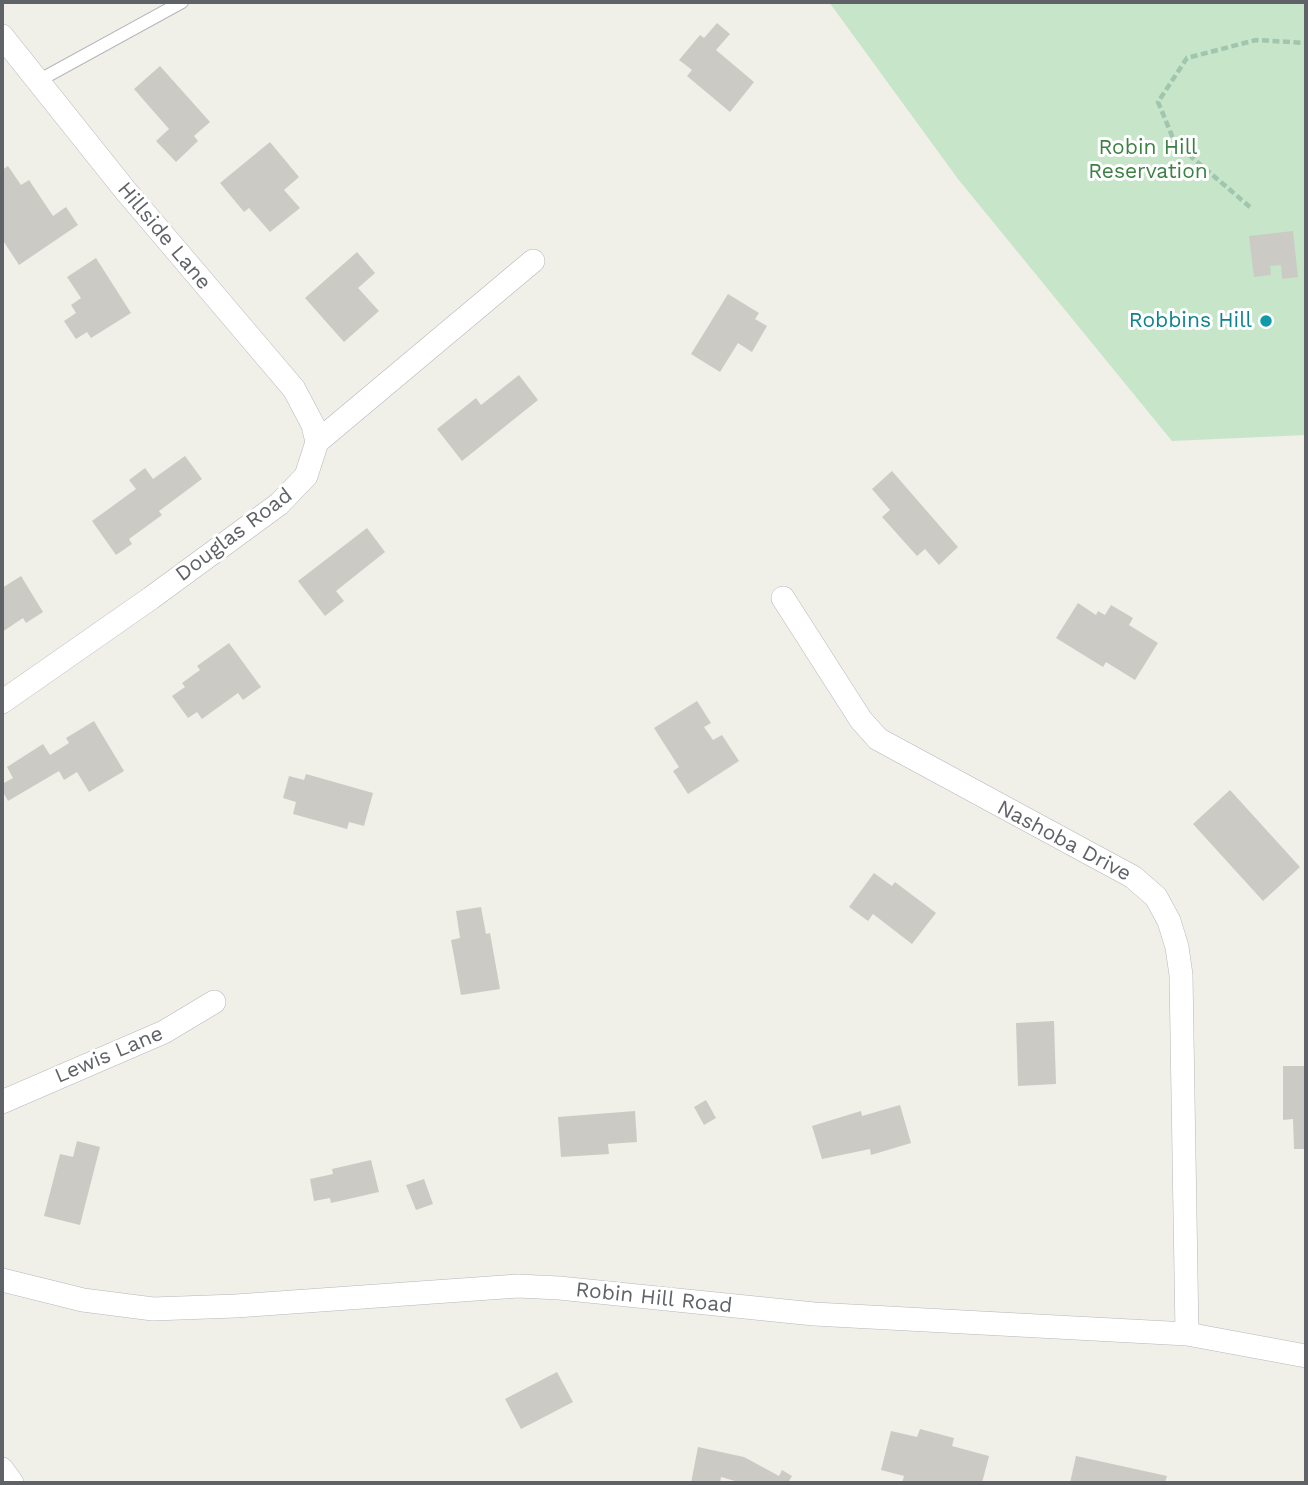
<!DOCTYPE html>
<html>
<head>
<meta charset="utf-8">
<style>
	body { margin:0 }
	#map { position:relative; width:1308px; height:1485px; overflow:hidden; background:#f0efe8; font-family:"Work Sans",sans-serif }
	canvas { display:block }
	.frame { position:absolute; inset:0; border:4px solid #5f6267; pointer-events:none }
</style>
</head>
<body>
<div id="map">
<canvas width="1308" height="1485"></canvas>
<div class="frame"></div>
</div>
<script>
const ctx = document.querySelector('canvas').getContext('2d');
ctx.lineJoin = 'round';
function fill(path, color) { ctx.fillStyle = color; ctx.fill(path, 'evenodd'); }
const toPath = rows => new Path2D(rows.map(r => 'M' + r).join(''));
function trace(path, color, width, dash) { ctx.strokeStyle = color; ctx.lineWidth = width; ctx.lineCap = dash ? 'butt' : 'round'; ctx.setLineDash(dash || []); ctx.stroke(path); }
function drawText(font, color, halo, rows, align = 'center') {
  ctx.font = font + ' "Work Sans",sans-serif'; ctx.lineWidth = 6; ctx.setLineDash([]); ctx.textBaseline = 'middle'; ctx.strokeStyle = halo; ctx.fillStyle = color; for (const [text, x, y, turn = 0] of rows) {
    ctx.save(); ctx.translate(x, y); ctx.rotate((+turn || 0) * Math.PI / 180); ctx.textAlign = isNaN(turn) ? turn : align; if (halo) ctx.strokeText(text, 0, 0); ctx.fillText(text, 0, 0); ctx.restore();
  }
}
fill(toPath([
	[829,2,1306,2,1306,435,1172,441,958,179]
]), '#c7e5c9');
fill(toPath([
	[717,23,730,34,716,50,754,82,730,112,687,76,692,70,679,60,700,35,704,38],
	[160,66,210,122,194,136,198,141,176,162,156,141,169,129,134,89],
	[270,142,299,177,284,190,300,208,270,232,249,208,244,212,220,183],
	[8,166,21,185,29,180,53,216,66,207,78,225,19,265,2,239,2,170],
	[1293,231,1298,277,1282,279,1281,265,1270,266,1271,275,1254,277,1249,236],
	[357,252,375,273,358,288,379,311,344,342,305,298],
	[96,258,131,313,91,338,87,332,76,339,64,321,76,313,71,305,81,298,67,277],
	[728,294,759,313,755,319,767,326,752,352,738,343,720,372,691,354],
	[519,375,538,400,462,461,437,429,476,398,481,405],
	[185,456,202,479,159,511,162,515,129,539,132,544,116,555,92,521,136,489,129,480,145,468,153,479],
	[892,471,958,547,939,565,925,549,917,556,882,517,890,510,872,489],
	[367,528,385,552,336,591,344,601,325,616,298,581],
	[21,576,43,612,26,623,23,618,2,632,2,588],
	[1078,603,1096,615,1098,611,1105,615,1111,605,1133,618,1129,625,1158,643,1135,680,1106,662,1103,667,1056,638],
	[229,643,261,687,243,700,238,693,202,719,197,712,188,718,172,696,185,687,182,683,200,670,197,666],
	[697,701,711,723,704,727,713,740,722,735,739,761,688,794,673,771,679,767,654,728],
	[94,721,124,771,89,792,77,772,64,780,59,771,8,801,2,790,2,784,13,778,7,767,43,744,50,755,69,743,66,738],
	[306,774,373,793,364,826,349,822,347,829,293,814,296,802,283,798,289,776,304,780],
	[1230,790,1300,867,1263,901,1193,824],
	[874,873,892,886,895,882,936,913,912,944,873,914,868,921,849,907],
	[481,907,486,934,490,933,500,989,461,995,451,940,460,938,456,911],
	[1054,1021,1056,1084,1018,1086,1016,1023],
	[1283,1066,1306,1066,1306,1149,1294,1149,1293,1119,1283,1120],
	[706,1100,716,1118,704,1125,694,1107],
	[900,1105,911,1143,871,1155,870,1149,822,1159,812,1126,861,1111,862,1116],
	[635,1111,637,1142,608,1144,609,1154,561,1157,558,1117],
	[77,1141,100,1147,80,1225,44,1216,60,1154,73,1157],
	[371,1160,379,1192,331,1203,330,1198,314,1201,310,1179,333,1174,332,1169],
	[424,1179,433,1204,416,1210,406,1185],
	[557,1372,573,1402,521,1429,505,1399],
	[920,1429,954,1438,952,1446,989,1456,982,1483,902,1483,904,1476,881,1470,891,1431,917,1437],
	[698,1447,744,1457,779,1476,782,1470,792,1476,789,1481,792,1483,742,1483,721,1477,720,1483,691,1483],
	[1076,1456,1167,1476,1165,1483,1070,1483]
]), '#cccac4');
const service = toPath([
	[38,81,182,2]
]);
const minor = toPath([
	[2,36,125,190,294,389,313,425,317,442],
	[783,598,861,720,878,739,1133,877,1156,897,1169,921,1177,947,1181,975,1187,1334],
	[2,702,151,598,279,504,306,476,317,442,533,261],
	[2,1102,164,1032,214,1002],
	[2,1280,83,1300,153,1309,236,1306,518,1286,559,1288,814,1314,1187,1334,1306,1356],
	[2,1469,12,1483]
]);
trace(service, '#b5b7bb', 14);
trace(minor, '#b5b7bb', 24);
trace(toPath([
	[1250,207,1175,143,1158,102,1187,58,1256,40,1306,43]
]), '#a0c6ae', 4.5, [7, 3.5]);
trace(service, '#fff', 12);
trace(minor, '#fff', 23);
for (const [x, y, r, color] of [
	[1266,321,7,"#0f9aa8"]
]) { const dot = new Path2D(); dot.arc(x, y, r, 0, 2 * Math.PI); ctx.fillStyle = color; ctx.fill(dot); trace(dot, '#fff', 2.5); }
drawText('21px', '#3c8143', '#fff', [
	["Robin Hill",1148,148],
	["Reservation",1148,172]
]);
drawText('21px', '#5f6267', '#fff', [
	["Hillside Lane",164,236,50],
	["Douglas Road",234,535,-37],
	["Nashoba Drive",1064,841,28],
	["Lewis Lane",109,1055,-23],
	["Robin Hill Road",654,1298,6]
]);
drawText('21px', '#0d838f', '#fff', [
	["Robbins Hill",1252,321]
], 'right');
</script>
</body>
</html>
